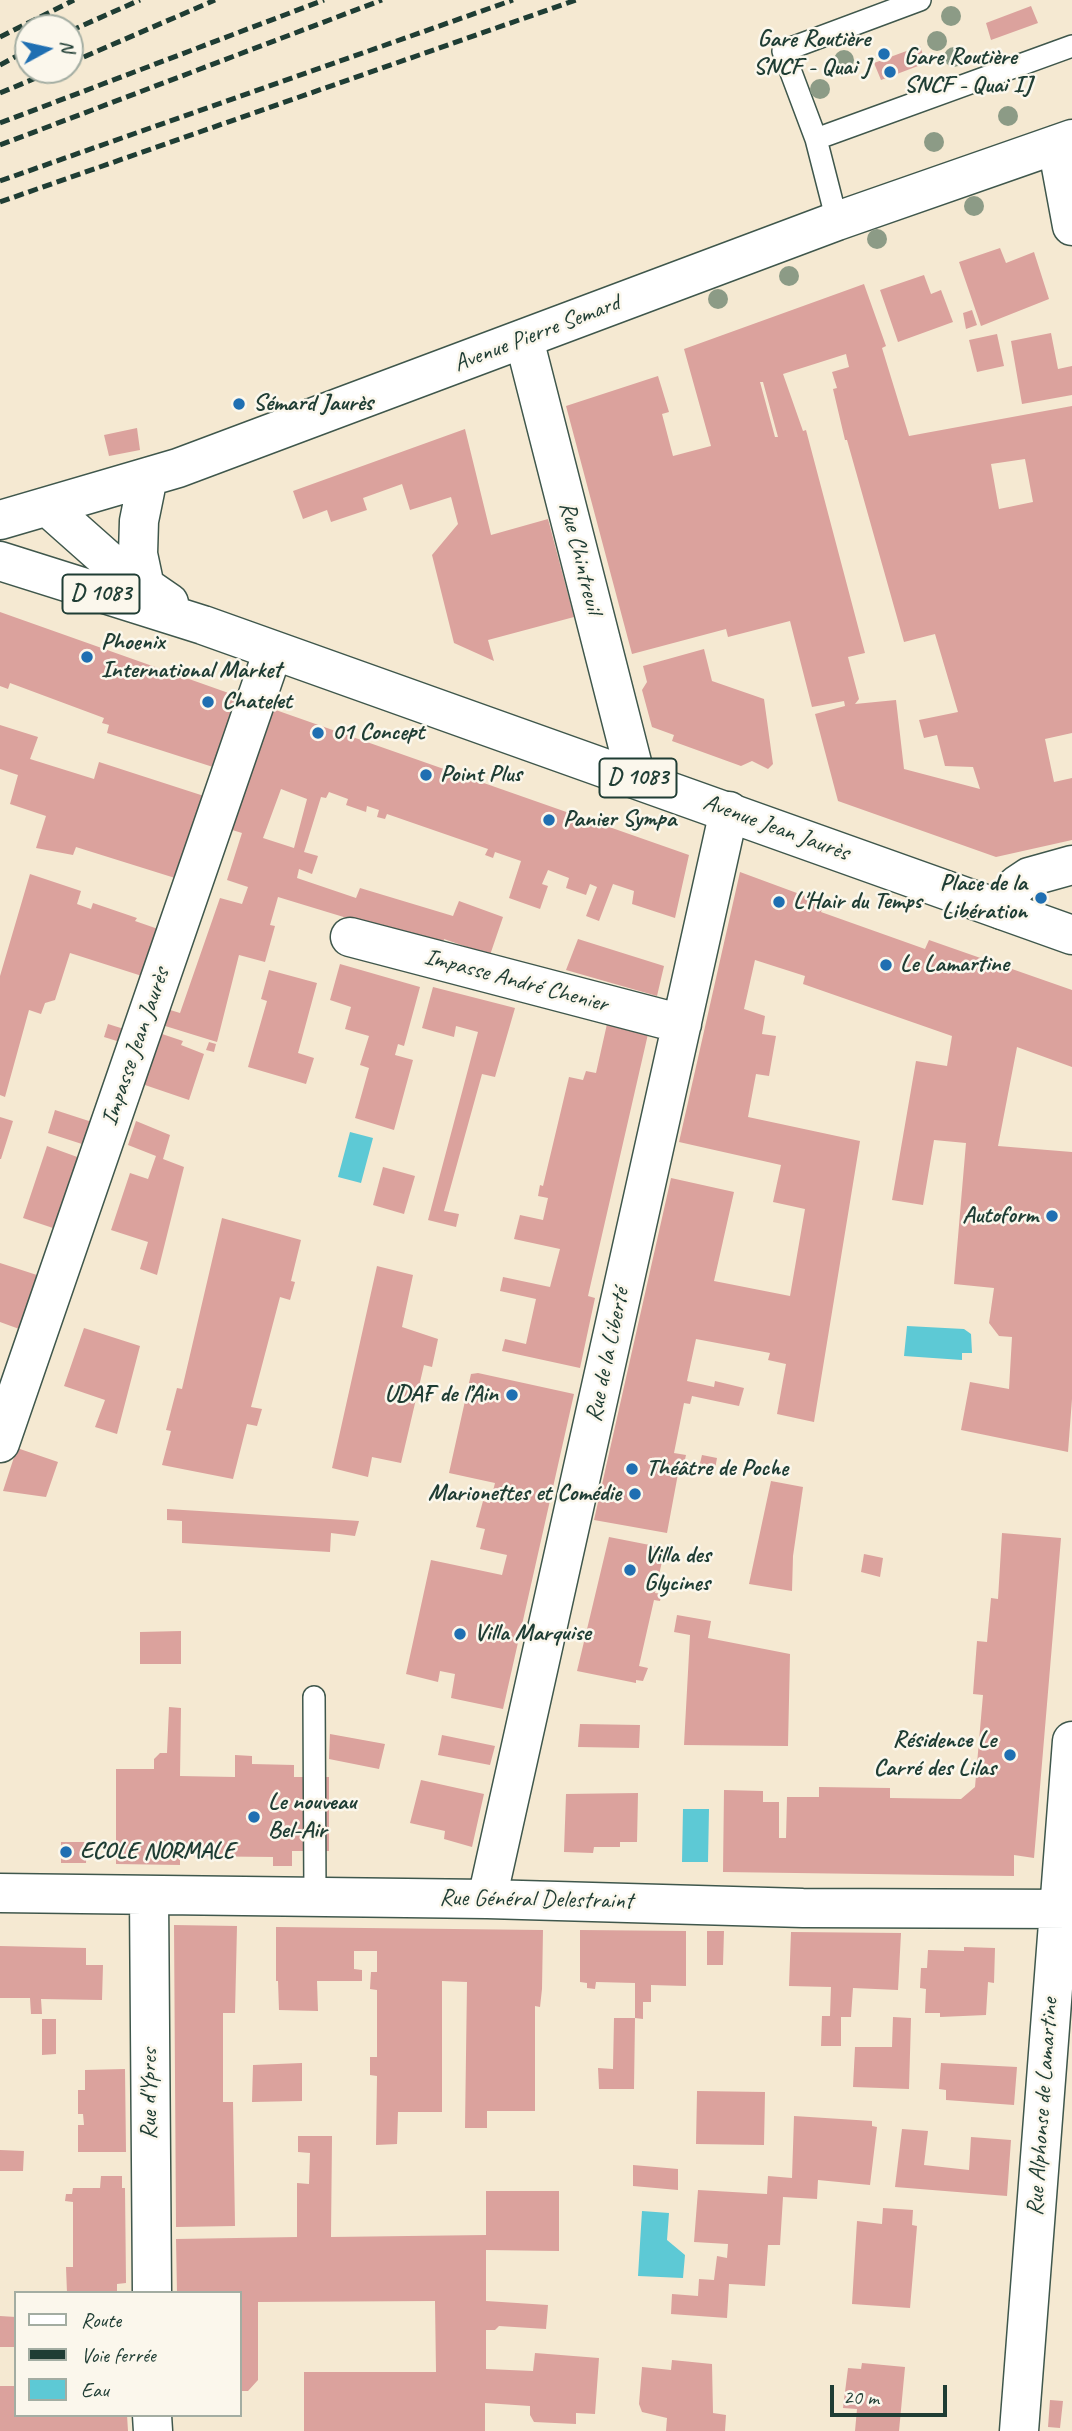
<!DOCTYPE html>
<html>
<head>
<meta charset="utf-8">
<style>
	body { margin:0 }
	#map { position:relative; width:1072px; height:2431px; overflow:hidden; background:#f5e9d2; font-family:Caveat,sans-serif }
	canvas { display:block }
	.legend { position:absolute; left:14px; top:2291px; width:228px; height:126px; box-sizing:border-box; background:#fbf7ec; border:2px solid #a3ada2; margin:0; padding:9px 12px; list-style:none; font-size:21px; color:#1f3d34 }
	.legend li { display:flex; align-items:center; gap:14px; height:35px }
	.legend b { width:35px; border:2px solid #a3ada2 }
	.north { position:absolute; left:14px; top:14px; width:70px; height:70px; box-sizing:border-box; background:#fbf7ec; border:2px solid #a3ada2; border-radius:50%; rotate:82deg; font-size:19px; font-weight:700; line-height:28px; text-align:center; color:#1f3d34 }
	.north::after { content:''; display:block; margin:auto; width:24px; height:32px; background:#1f6fb2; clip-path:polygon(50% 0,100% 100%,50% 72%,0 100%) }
	.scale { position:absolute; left:830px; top:2385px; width:117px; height:32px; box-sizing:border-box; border:4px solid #1f3d34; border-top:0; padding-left:9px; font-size:21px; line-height:24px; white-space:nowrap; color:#1f3d34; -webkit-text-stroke:5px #fbf7ec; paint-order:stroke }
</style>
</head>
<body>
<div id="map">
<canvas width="1072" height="2431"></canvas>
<ul class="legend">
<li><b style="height:9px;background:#fff"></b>Route</li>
<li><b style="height:9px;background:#1f3d34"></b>Voie ferrée</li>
<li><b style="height:19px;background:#5dc9d5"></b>Eau</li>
</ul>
<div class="north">N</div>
<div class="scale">20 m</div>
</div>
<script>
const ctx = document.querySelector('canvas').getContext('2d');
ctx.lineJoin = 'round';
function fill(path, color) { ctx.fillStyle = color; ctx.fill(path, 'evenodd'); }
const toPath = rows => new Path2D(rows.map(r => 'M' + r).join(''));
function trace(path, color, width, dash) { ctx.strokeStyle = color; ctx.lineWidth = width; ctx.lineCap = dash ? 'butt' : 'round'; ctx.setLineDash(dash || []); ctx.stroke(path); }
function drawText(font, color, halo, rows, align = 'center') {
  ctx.font = font + ' Caveat,sans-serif'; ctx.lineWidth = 5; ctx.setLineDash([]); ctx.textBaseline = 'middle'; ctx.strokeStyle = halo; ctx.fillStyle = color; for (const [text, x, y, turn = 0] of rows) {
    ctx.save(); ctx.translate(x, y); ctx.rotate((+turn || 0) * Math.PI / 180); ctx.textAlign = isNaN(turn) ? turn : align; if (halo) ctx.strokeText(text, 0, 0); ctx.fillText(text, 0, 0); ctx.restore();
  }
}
fill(toPath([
	[350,1132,373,1138,361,1183,338,1177],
	[907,1326,964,1329,971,1334,972,1353,962,1353,962,1360,904,1356],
	[683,1809,709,1809,708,1862,682,1862],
	[642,2211,669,2213,667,2240,685,2255,683,2278,638,2276]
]), '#5dc9d5');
fill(toPath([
	[1031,6,1038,23,991,40,986,23],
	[920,46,926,63,881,80,874,63],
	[1000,248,1006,263,1034,252,1049,299,981,326,959,262],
	[924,275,931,294,941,290,953,322,898,342,880,290],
	[864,284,886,346,882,348,909,436,1072,406,1072,733,1045,739,1054,782,1072,778,1072,840,996,857,838,801,815,714,845,706,844,701,812,707,790,621,728,637,726,629,632,654,566,406,658,376,669,412,662,414,673,456,711,446,684,349],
	[846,354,849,367,832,372,837,388,833,389,845,440,847,440,904,642,935,634,958,712,919,720,924,738,937,735,945,766,973,767,980,789,904,769,896,700,855,704,859,699,848,657,865,653,806,430,803,431,783,374],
	[760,382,763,382,778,437,775,437],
	[1025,459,1033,502,999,509,991,464],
	[972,310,977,325,966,329,963,313],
	[1051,333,1058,369,1072,366,1072,395,1022,404,1011,341],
	[997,334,1004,366,977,372,969,340],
	[137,428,140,450,109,456,104,435],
	[465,429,491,535,548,519,574,617,488,640,494,661,454,643,432,555,458,524,451,497,410,510,402,484,363,498,367,510,331,522,327,510,303,519,293,491],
	[0,612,237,696,213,767,107,733,109,725,102,723,104,718,10,683,8,689,0,686],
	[704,649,712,681,764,699,773,764,768,769,752,761,741,766,672,741,674,735,652,727,642,690,647,682,643,666],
	[270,708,689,855,675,918,632,904,634,891,613,884,599,921,586,916,597,887,590,884,586,895,566,888,569,878,548,870,542,884,548,886,540,909,509,898,521,861,495,852,493,858,485,855,488,849,387,814,385,819,377,817,379,810,367,806,366,812,346,805,348,799,329,792,326,798,321,797,304,852,318,856,312,874,299,869,297,878,356,898,360,888,453,916,459,901,503,917,490,955,444,939,442,947,278,897,270,925,275,926,265,962,239,955,217,1042,162,1025,167,1009,180,1013,220,898,242,904,248,887,227,880,242,833,229,829],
	[281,789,307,799,294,848,263,838],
	[0,725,38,737,30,759,94,779,99,762,204,796,175,878,76,847,73,855,36,848,46,816,10,804,18,775,0,769],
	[740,872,824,903,821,912,925,949,929,940,1072,990,1072,1067,1017,1047,998,1146,1072,1152,1072,1399,1068,1452,961,1430,970,1382,1009,1389,1012,1337,999,1336,989,1323,994,1288,954,1284,966,1143,934,1140,923,1205,892,1200,916,1061,947,1066,952,1036,803,984,805,976,755,960,744,1009,765,1016,762,1034,776,1036,769,1076,756,1074,748,1117,860,1141,814,1422,777,1414,786,1364,768,1360,770,1353,696,1339,687,1381,714,1387,715,1381,744,1388,739,1406,692,1396,690,1404,684,1403,674,1453,686,1455,684,1464,680,1463,667,1533,594,1520,671,1178,734,1192,714,1281,790,1296,805,1209,773,1202,781,1165,679,1142],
	[30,874,81,891,77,904,91,909,93,903,137,918,135,921,158,929,142,976,70,953,55,1000,45,1003,41,1014,29,1010,5,1097,0,1095,0,976],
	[578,939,664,966,657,996,566,970],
	[340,964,420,987,404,1046,398,1044,395,1055,413,1060,394,1130,355,1118,369,1068,360,1065,369,1036,345,1029,351,1007,330,1000],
	[269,970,317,983,298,1053,314,1058,306,1084,248,1067,267,1001,261,999],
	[433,987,515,1008,495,1077,482,1074,444,1211,459,1214,456,1227,428,1220,478,1032,456,1026,454,1037,422,1028],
	[108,1024,124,1029,120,1042,104,1037],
	[607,1024,648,1034,588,1296,595,1298,580,1368,502,1351,505,1339,526,1344,536,1299,500,1291,503,1277,550,1287,560,1249,514,1239,520,1215,543,1220,548,1198,538,1196,540,1185,543,1186,569,1077,583,1080,586,1071,596,1073],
	[159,1033,183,1041,181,1045,204,1054,189,1100,142,1084],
	[209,1042,216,1044,214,1052,206,1050],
	[55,1110,92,1122,85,1145,48,1133],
	[0,1117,13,1121,1,1159,0,1159],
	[136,1121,170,1135,163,1159,184,1167,157,1275,140,1269,148,1242,111,1230,130,1173,148,1179,156,1156,128,1145],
	[47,1146,80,1158,56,1229,23,1218],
	[383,1167,415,1176,404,1214,373,1205],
	[222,1218,301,1240,291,1281,295,1282,290,1300,280,1297,251,1407,262,1409,257,1426,247,1424,233,1479,162,1465,171,1431,166,1430,177,1388,182,1389],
	[0,1263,40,1276,22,1330,0,1322],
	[377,1266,413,1275,402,1327,438,1339,432,1367,424,1365,401,1463,372,1457,368,1477,332,1468],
	[84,1328,140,1346,117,1434,95,1427,105,1400,64,1386],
	[478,1373,574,1394,503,1709,451,1698,455,1674,440,1671,438,1682,406,1674,431,1560,502,1575,507,1555,480,1549,485,1529,476,1527,483,1501,490,1503,495,1483,449,1473,471,1374],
	[17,1448,58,1462,46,1497,3,1491],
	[702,1455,717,1458,715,1469,699,1467],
	[771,1481,803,1487,793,1556,792,1591,749,1584],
	[167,1509,330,1519,359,1521,355,1536,331,1533,330,1552,182,1543,182,1521,167,1520],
	[1002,1533,1061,1538,1034,1858,1014,1855,1014,1876,723,1872,724,1790,763,1791,763,1802,779,1802,779,1838,786,1838,787,1797,819,1797,819,1787,890,1788,890,1798,961,1799,975,1787,983,1695,973,1694,977,1641,987,1642,991,1598,998,1599],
	[609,1537,665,1548,655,1593,662,1594,660,1601,654,1600,639,1666,648,1668,643,1681,636,1680,636,1683,577,1671],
	[864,1554,883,1558,880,1577,861,1572],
	[677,1615,711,1621,708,1638,790,1654,788,1746,684,1745,690,1635,674,1632],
	[181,1631,181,1664,140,1664,140,1632],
	[169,1707,181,1708,180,1776,235,1777,235,1755,252,1756,252,1764,294,1765,294,1777,329,1777,329,1851,292,1851,292,1866,273,1866,273,1857,180,1856,180,1865,116,1864,116,1769,154,1769,154,1759,160,1753,167,1753],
	[580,1724,640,1725,639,1748,578,1747],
	[330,1734,385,1744,379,1769,329,1759],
	[442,1735,495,1746,490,1765,438,1755],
	[421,1780,484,1794,472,1847,444,1839,445,1831,410,1823],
	[638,1793,637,1842,620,1842,620,1847,594,1847,593,1853,564,1852,566,1794],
	[61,1842,87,1842,86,1863,61,1863],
	[174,1925,237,1926,235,2013,223,2013,223,2102,233,2102,235,2226,176,2227],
	[276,1927,543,1930,542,1989,540,2007,535,2006,535,2111,487,2111,487,2128,465,2128,467,1982,442,1981,442,2112,398,2112,397,2144,376,2145,377,2076,370,2075,370,2057,377,2057,377,1990,370,1989,371,1972,377,1972,377,1951,354,1951,354,1969,362,1970,362,1981,317,1981,318,2011,279,2010,278,1981,276,1981],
	[580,1930,686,1931,686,1986,651,1985,651,2002,643,2002,643,2019,635,2018,635,1983,596,1982,595,1989,587,1988,587,1983,580,1982],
	[707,1931,724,1931,723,1965,707,1965],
	[791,1932,901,1933,898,1990,853,1988,851,2017,841,2017,841,2046,821,2046,822,2016,830,2016,831,1987,789,1986],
	[0,1946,86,1948,86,1965,103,1965,102,2000,41,1999,42,2014,31,2014,30,1998,0,1998],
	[964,1947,995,1948,994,1983,988,1982,986,2015,940,2017,940,2013,925,2013,926,1989,920,1988,921,1968,927,1968,928,1950,964,1951],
	[893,2017,911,2018,909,2089,853,2087,855,2047,892,2047],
	[614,2018,635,2018,634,2089,599,2089,598,2068,613,2069],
	[42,2019,56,2019,56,2054,42,2055],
	[302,2063,302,2101,252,2102,253,2065],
	[941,2063,1017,2067,1014,2105,946,2100,946,2090,939,2089],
	[125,2069,126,2152,78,2152,78,2125,84,2125,83,2114,78,2114,78,2090,85,2090,85,2070],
	[697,2091,765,2092,764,2145,696,2144],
	[794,2116,872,2121,872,2126,877,2127,870,2185,818,2180,817,2199,783,2197,780,2245,768,2245,765,2286,729,2284,727,2318,671,2314,672,2294,698,2296,699,2279,714,2280,717,2256,727,2258,728,2244,694,2242,698,2190,767,2194,768,2176,792,2178],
	[902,2129,928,2131,924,2165,969,2170,971,2137,1011,2140,1007,2196,895,2187],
	[298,2136,332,2136,331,2237,486,2235,486,2191,559,2191,559,2251,486,2250,486,2301,548,2305,546,2329,499,2326,495,2330,486,2330,486,2369,533,2371,535,2353,599,2358,595,2414,576,2413,576,2424,534,2422,530,2415,530,2406,485,2403,485,2431,304,2431,304,2372,436,2372,435,2301,258,2302,258,2380,248,2391,240,2391,240,2293,177,2293,176,2239,297,2237,297,2183,309,2184,310,2153,298,2152],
	[0,2150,24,2151,23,2171,0,2171],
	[633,2165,678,2169,678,2190,633,2186],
	[101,2176,122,2176,122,2188,125,2188,126,2283,117,2284,117,2293,67,2293,66,2267,73,2267,73,2202,65,2201,66,2194,72,2194,73,2188,100,2188],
	[883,2208,913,2210,912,2225,917,2226,910,2308,852,2304,857,2221,882,2224],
	[0,2316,16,2317,16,2347,0,2347],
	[672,2360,712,2364,713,2413,726,2415,725,2431,666,2431,667,2418,642,2412,639,2404,642,2367,671,2370],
	[862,2363,905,2367,899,2431,855,2431,857,2409,843,2408,848,2368,861,2369],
	[0,2386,16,2386,16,2415,127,2415,128,2431,0,2431],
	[1050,2400,1063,2401,1060,2428,1048,2427]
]), '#dba29d');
const service = toPath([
	[816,139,783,51,920,0],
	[837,221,816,139,1072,46],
	[314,1697,315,1896]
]);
const minor = toPath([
	[1057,145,1072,226],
	[524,339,636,778],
	[1002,910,1017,885,1029,877,1072,865],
	[350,937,682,1024],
	[0,1443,273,651],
	[0,1893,487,1899,803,1908,1072,1909],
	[149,1895,152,2293],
	[487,1899,729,811],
	[152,2415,153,2431],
	[1019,2431,1072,1741]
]);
const primary = toPath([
	[49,508,111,563,169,603],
	[0,520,178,468,837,221,1072,139],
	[0,561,203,625,1072,935],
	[145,587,138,554,139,521,148,477]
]);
trace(service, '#3f574c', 24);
trace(minor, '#3f574c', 41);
trace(primary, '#3f574c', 41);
trace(service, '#fff', 21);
trace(minor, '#fff', 38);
trace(primary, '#fff', 38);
trace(toPath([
	[70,31,140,0],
	[0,37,74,0],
	[70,63,215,0],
	[0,65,28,50],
	[0,93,55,70],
	[0,123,324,0],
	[0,145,382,0],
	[0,181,513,0],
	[0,202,576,0]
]), '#1f3d34', 5, [10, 5]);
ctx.fillStyle = '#8c9b86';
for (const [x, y] of [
	[951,16],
	[937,41],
	[954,57],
	[844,60],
	[820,89],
	[1008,116],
	[934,142],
	[974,206],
	[877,239],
	[789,276],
	[718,299]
]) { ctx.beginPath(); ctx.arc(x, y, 10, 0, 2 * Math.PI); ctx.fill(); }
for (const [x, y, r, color] of [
	[884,54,7,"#1f6fb2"],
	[890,72,7,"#1f6fb2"],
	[239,404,7,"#1f6fb2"],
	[87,657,7,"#1f6fb2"],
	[208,702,7,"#1f6fb2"],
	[318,733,7,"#1f6fb2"],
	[426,775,7,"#1f6fb2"],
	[549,820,7,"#1f6fb2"],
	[1041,898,7,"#1f6fb2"],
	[779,902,7,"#1f6fb2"],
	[886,965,7,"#1f6fb2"],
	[1052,1216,7,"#1f6fb2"],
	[512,1395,7,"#1f6fb2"],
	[632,1469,7,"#1f6fb2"],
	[635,1494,7,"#1f6fb2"],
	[630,1570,7,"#1f6fb2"],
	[460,1634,7,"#1f6fb2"],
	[1010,1755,7,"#1f6fb2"],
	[254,1817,7,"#1f6fb2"],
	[66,1852,7,"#1f6fb2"]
]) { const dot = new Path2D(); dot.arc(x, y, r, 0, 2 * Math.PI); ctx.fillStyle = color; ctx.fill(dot); trace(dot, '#fbf7ec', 2.5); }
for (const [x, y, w] of [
	[101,594,77],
	[638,778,77]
]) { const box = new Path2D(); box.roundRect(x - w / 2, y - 19.5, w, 39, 5); ctx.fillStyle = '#fbf7ec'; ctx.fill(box); trace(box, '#1f3d34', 2); }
drawText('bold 23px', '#1f3d34', null, [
	["D 1083",101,594],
	["D 1083",638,778]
]);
drawText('bold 24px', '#1f3d34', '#fbf7ec', [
	["Gare Routière",870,40,"right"],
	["SNCF - Quai J",870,68,"right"],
	["Gare Routière",904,58],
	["SNCF - Quai IJ",904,86],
	["Sémard Jaurès",253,404],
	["Phoenix",101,643],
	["International Market",101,671],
	["Chatelet",222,702],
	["01 Concept",332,733],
	["Point Plus",440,775],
	["Panier Sympa",563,820],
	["Place de la",1027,884,"right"],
	["Libération",1027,912,"right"],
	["L'Hair du Temps",793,902],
	["Le Lamartine",900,965],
	["Autoform",1038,1216,"right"],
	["UDAF de l’Ain",498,1395,"right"],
	["Théâtre de Poche",646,1469],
	["Marionettes et Comédie",621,1494,"right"],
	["Villa des",644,1556],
	["Glycines",644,1584],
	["Villa Marquise",474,1634],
	["Résidence Le",996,1741,"right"],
	["Carré des Lilas",996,1769,"right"],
	["Le nouveau",268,1803],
	["Bel-Air",268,1831],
	["ECOLE NORMALE",80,1852]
], 'left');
drawText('24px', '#1f3d34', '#fbf7ec', [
	["Avenue Pierre Semard",537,334,-21],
	["Rue Chintreuil",580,558,76],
	["Avenue Jean Jaurès",776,828,20],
	["Impasse André Chenier",516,981,15],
	["Impasse Jean Jaurès",136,1047,-71],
	["Rue de la Liberté",608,1355,-78],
	["Rue Général Delestraint",536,1900,1],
	["Rue d'Ypres",150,2094,-90],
	["Rue Alphonse de Lamartine",1043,2107,-86]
]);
</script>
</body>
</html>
